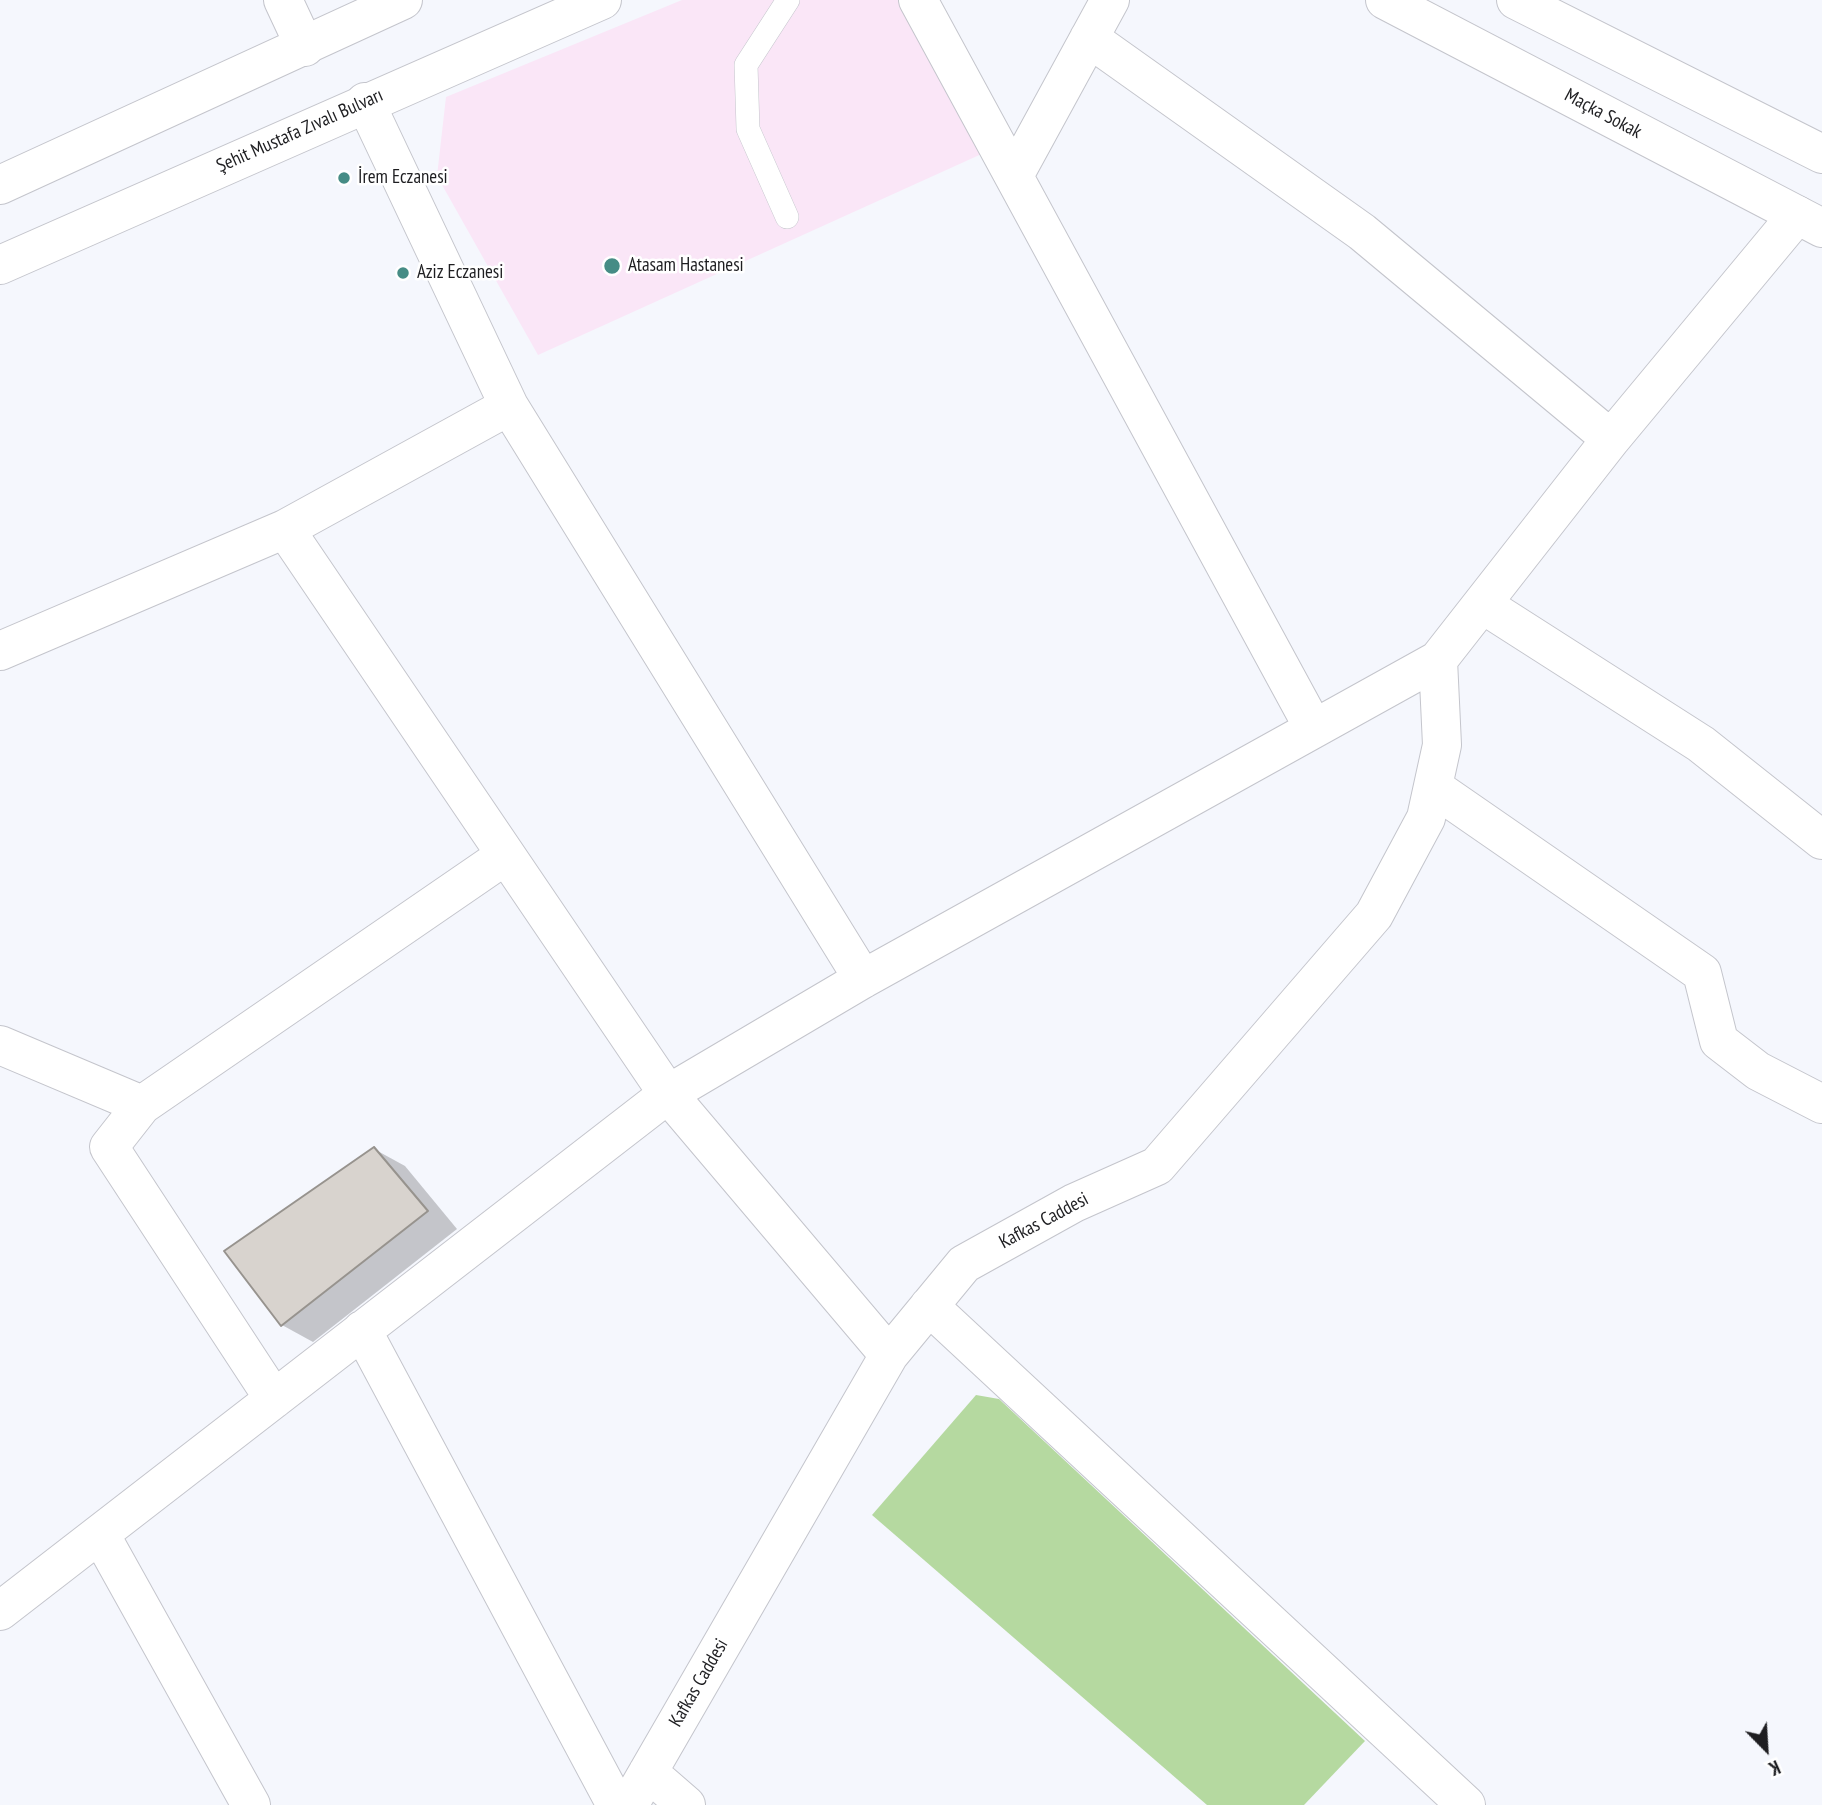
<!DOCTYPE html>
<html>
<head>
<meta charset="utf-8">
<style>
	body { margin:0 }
	#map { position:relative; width:1822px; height:1805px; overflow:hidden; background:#f5f7fd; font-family:"PT Sans Narrow",sans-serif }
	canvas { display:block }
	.north { position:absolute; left:1731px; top:1714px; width:70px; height:70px; -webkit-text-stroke:5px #fff; paint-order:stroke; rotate:156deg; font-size:19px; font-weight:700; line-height:28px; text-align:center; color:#1e1e21 }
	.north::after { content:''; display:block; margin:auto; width:24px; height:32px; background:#1e1e21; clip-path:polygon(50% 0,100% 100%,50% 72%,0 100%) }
</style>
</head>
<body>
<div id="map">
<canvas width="1822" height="1805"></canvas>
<div class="north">K</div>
</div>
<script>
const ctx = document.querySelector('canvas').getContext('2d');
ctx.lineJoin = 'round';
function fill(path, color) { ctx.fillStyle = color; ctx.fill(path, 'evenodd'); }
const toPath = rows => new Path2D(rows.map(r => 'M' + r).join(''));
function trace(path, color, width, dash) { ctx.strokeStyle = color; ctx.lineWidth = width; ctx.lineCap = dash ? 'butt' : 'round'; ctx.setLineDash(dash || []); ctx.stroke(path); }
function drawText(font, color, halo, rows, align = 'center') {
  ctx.font = font + ' "PT Sans Narrow",sans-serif'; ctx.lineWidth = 5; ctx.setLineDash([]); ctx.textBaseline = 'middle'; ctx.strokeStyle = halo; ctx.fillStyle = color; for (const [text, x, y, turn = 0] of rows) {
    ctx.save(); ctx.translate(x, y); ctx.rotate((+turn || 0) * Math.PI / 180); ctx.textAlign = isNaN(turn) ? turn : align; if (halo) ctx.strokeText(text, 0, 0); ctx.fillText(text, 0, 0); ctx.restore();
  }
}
fill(toPath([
	[682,0,903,0,986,152,538,355,437,176,446,97]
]), '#fae6f7');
fill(toPath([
	[976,1395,999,1399,1365,1741,1304,1805,1207,1805,872,1515]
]), '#b5d9a0');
fill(toPath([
	[374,1149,405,1166,457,1229,313,1342,282,1325]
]), '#0003');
const building = toPath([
	[374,1147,428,1211,281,1326,224,1251,374,1147]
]);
fill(building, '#d8d3ce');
trace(building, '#97938e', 2);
const service = toPath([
	[787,217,748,129,746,65,788,0]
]);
const minor = toPath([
	[283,0,305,47],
	[918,0,1313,727],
	[1089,38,1362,232,1611,439],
	[365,102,509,406,863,979],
	[1015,174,1110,0],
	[285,529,668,1094,889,1355],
	[1482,604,1701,744,1822,840],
	[0,651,285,529,509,406],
	[1433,787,1702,973,1719,1041,1758,1071,1822,1104],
	[0,1045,142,1105],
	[929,1306,1466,1805],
	[362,1330,616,1805],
	[274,1399,109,1147,142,1105,506,855],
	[100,1534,251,1805],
	[0,1611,668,1094,863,979,1438,660,1611,439,1797,215],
	[648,1772,686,1805],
	[629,1805,889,1355,964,1264,1074,1203,1157,1166,1374,915,1426,818,1442,745,1438,660]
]);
const primary = toPath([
	[1385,0,1822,228],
	[1516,0,1822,154],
	[0,185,403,0],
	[0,265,602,0]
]);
trace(service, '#c4c5cc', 24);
trace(minor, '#c4c5cc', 40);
trace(primary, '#c4c5cc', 40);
trace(service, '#fff', 23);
trace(minor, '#fff', 38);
trace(primary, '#fff', 38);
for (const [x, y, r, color] of [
	[344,178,7,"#468c85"],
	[612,266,9,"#468c85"],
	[403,273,7,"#468c85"]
]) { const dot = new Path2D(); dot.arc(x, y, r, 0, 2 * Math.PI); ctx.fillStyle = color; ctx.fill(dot); trace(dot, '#fff', 2.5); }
drawText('19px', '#1e1e21', '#fff', [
	["Maçka Sokak",1603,114,28],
	["Şehit Mustafa Zıvalı Bulvarı",300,131,-24],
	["Kafkas Caddesi",1044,1221,-28],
	["Kafkas Caddesi",699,1683,-60]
]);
drawText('19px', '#1e1e21', '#fff', [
	["İrem Eczanesi",358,178],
	["Atasam Hastanesi",628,266],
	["Aziz Eczanesi",417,273]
], 'left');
</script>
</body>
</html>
